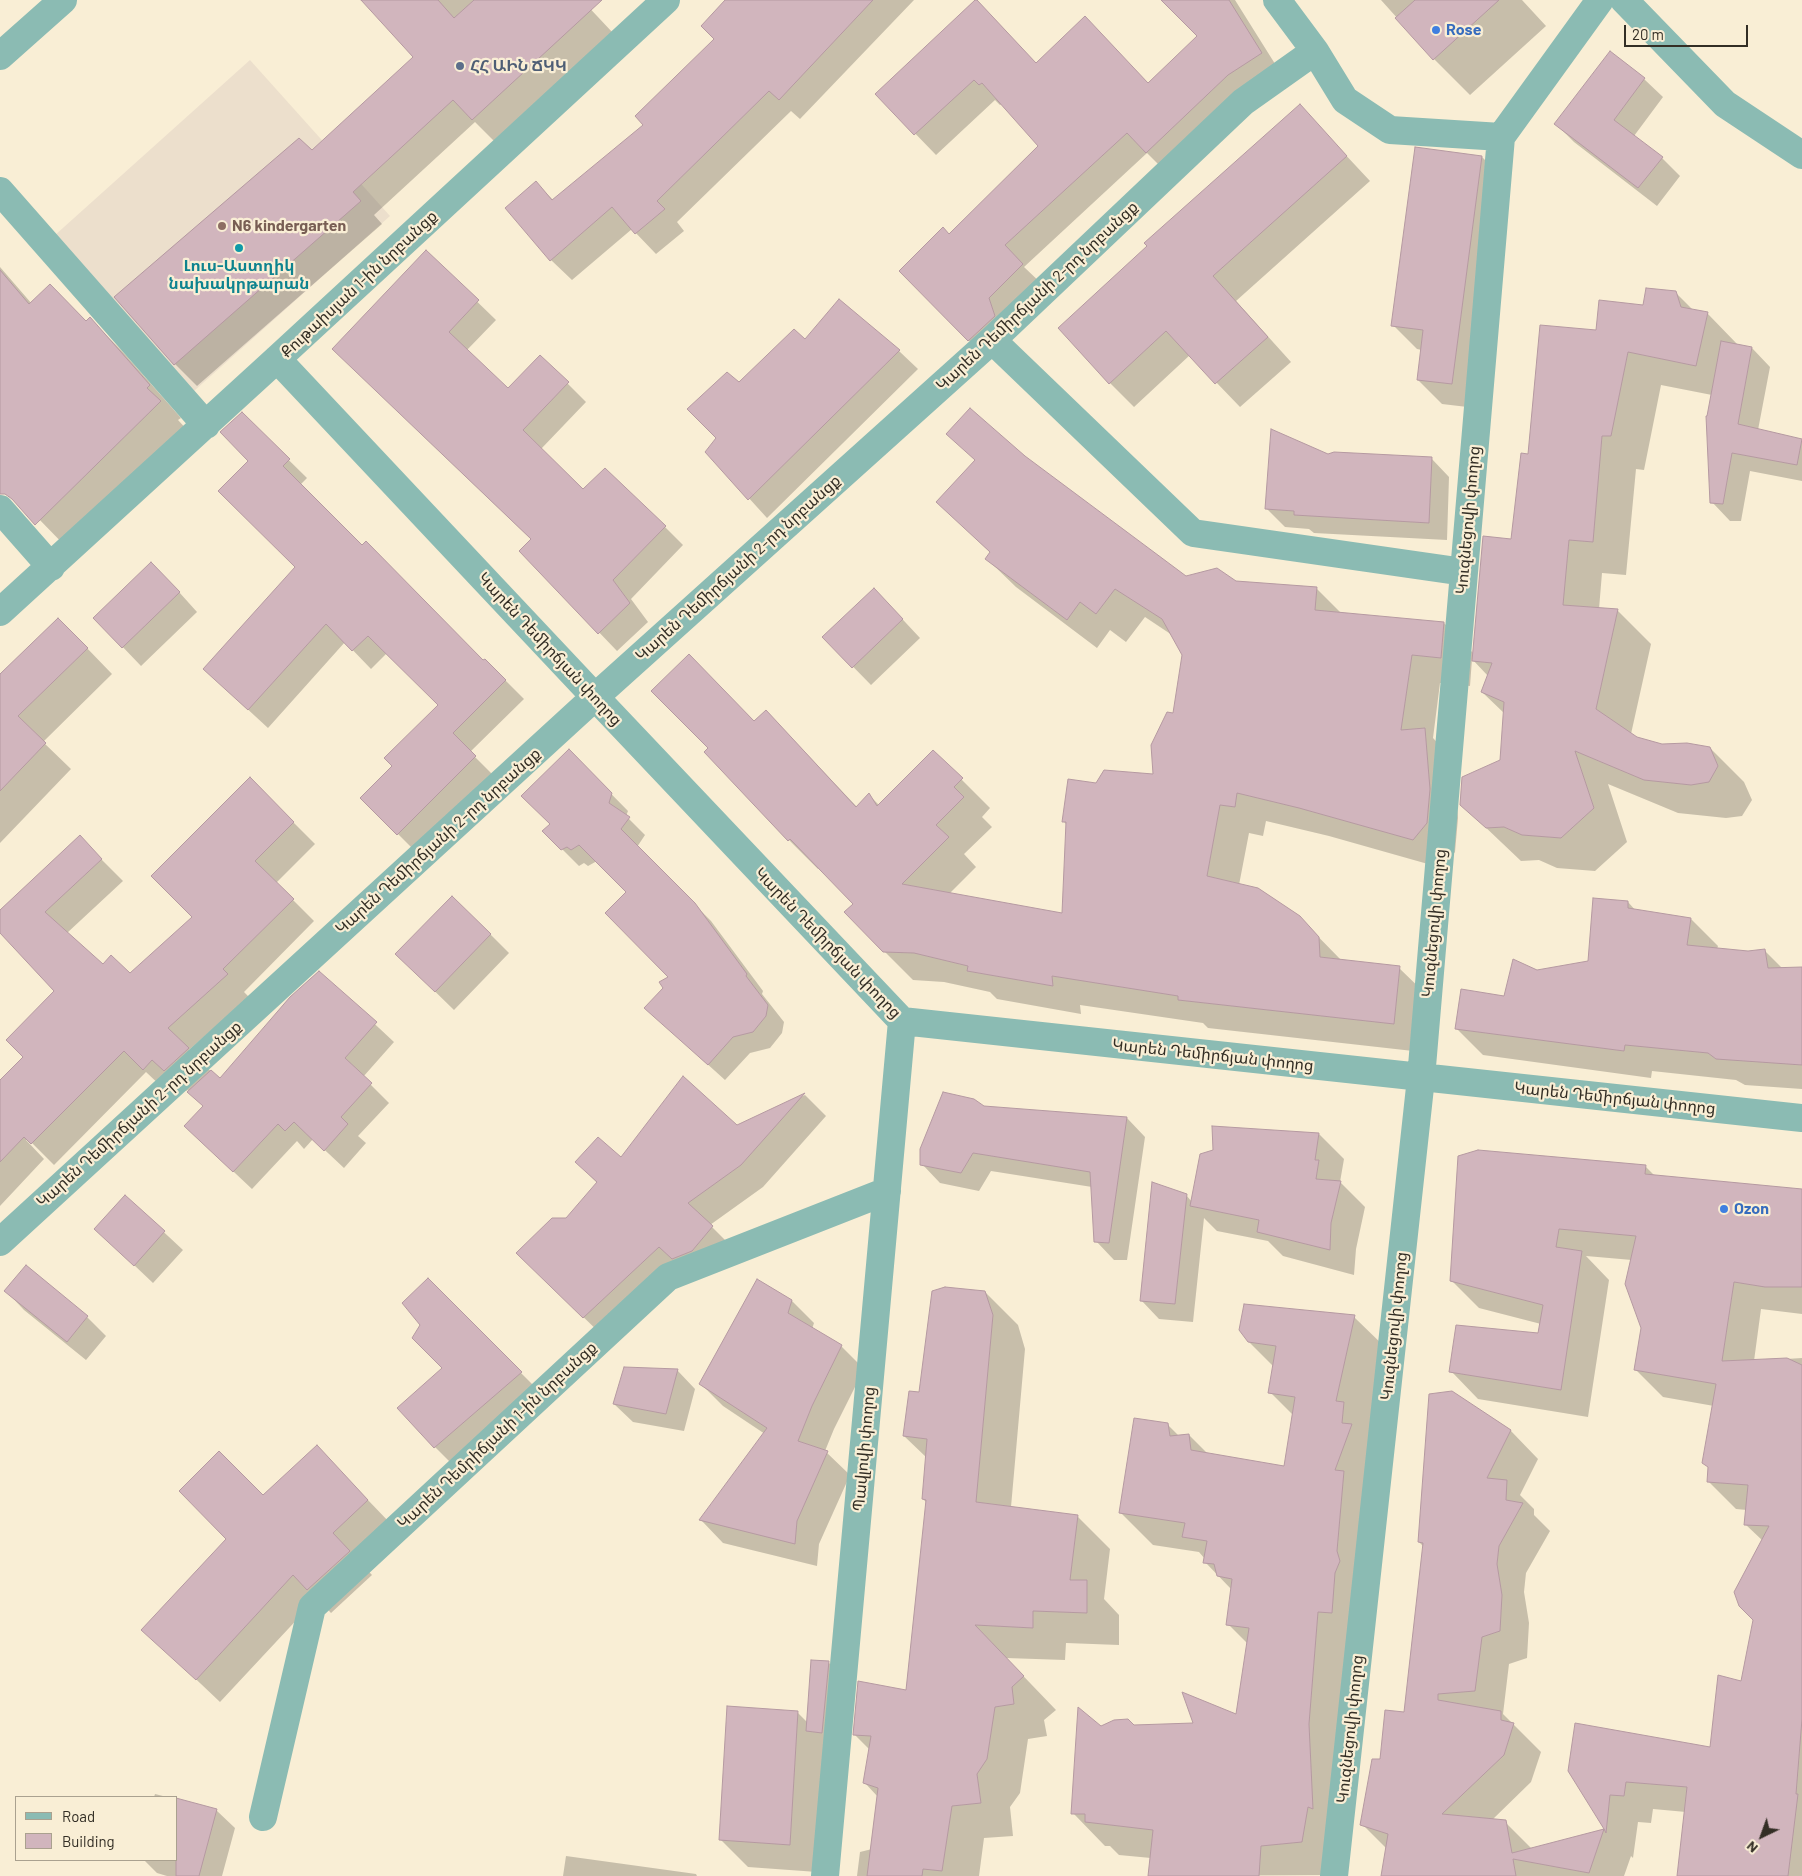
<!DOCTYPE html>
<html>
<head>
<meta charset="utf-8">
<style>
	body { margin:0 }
	#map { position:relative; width:1802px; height:1876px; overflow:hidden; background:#f9eed5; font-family:Barlow,sans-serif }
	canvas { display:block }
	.legend { position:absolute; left:15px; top:1796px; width:162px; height:65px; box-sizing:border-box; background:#f9eed5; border:1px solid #aaa18f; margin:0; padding:6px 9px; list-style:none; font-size:15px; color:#332e25 }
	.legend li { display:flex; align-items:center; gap:10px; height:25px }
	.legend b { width:25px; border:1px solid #aaa18f }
	.north { position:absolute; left:1737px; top:1811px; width:50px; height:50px; -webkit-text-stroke:4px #f9eed5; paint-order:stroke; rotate:222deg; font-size:14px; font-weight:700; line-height:20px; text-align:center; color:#332e25 }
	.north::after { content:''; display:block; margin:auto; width:18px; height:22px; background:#332e25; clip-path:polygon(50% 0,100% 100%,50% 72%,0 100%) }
	.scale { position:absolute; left:1624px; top:25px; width:124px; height:22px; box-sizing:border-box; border:2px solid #332e25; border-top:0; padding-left:6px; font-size:15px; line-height:18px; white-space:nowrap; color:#332e25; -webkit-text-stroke:4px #f9eed5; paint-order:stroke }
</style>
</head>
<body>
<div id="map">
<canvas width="1802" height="1876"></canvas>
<ul class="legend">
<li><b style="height:6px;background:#8bbbb3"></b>Road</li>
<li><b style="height:14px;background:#d1b5bd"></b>Building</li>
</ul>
<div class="north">N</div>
<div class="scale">20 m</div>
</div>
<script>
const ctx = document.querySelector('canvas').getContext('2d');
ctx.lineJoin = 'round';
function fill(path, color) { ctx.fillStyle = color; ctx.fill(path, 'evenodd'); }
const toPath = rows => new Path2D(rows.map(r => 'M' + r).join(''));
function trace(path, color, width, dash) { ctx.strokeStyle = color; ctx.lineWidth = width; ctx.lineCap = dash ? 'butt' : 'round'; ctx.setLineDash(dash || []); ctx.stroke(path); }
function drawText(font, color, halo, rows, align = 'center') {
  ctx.font = font + ' Barlow,"Noto Sans Armenian",sans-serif'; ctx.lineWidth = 4.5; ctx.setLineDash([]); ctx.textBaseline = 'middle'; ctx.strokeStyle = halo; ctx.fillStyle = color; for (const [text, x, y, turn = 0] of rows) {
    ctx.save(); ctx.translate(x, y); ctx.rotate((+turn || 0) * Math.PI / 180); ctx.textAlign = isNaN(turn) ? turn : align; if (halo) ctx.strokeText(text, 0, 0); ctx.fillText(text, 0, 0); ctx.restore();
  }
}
fill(toPath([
	[250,60,390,216,194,391,54,236]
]), '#ecdfcc');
fill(toPath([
	[366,0,582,0,613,33,495,142,475,122,374,215,382,224,197,386,175,364,312,152,415,57],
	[727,0,914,0,800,119,791,111,677,222,684,231,656,254,632,229,572,280,551,260,536,183,553,200,645,125,716,39],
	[1162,0,1235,0,1282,75,1167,173,1147,153,1024,267,1043,285,989,361,901,271,949,235,1040,146,1002,104,1000,105,995,100,936,155,877,94,1037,64,1149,84,1199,36],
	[1381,0,1522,0,1546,26,1470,95,1434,59],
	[1644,79,1663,97,1634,136,1662,158,1680,176,1657,206,1574,142,1556,124],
	[1299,105,1370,181,1236,301,1291,362,1240,407,1190,355,1134,407,1110,383],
	[1416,149,1482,157,1506,181,1476,408,1442,404,1418,380,1422,350,1417,349,1393,325],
	[426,252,496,320,467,350,508,389,540,356,586,402,541,449,583,490,665,527,683,545,631,599,648,622,617,651,521,551,532,540,352,367],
	[0,267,32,304,87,322,90,319,122,351,181,418,178,420,191,434,71,552,0,479],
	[1675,292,1694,311,1707,313,1739,346,1752,348,1770,367,1758,430,1802,440,1802,481,1750,471,1741,521,1730,521,1712,502,1712,395,1661,385,1644,470,1636,469,1626,575,1602,573,1599,609,1617,610,1651,644,1631,734,1637,738,1662,745,1710,748,1744,782,1752,800,1742,816,1726,818,1678,813,1608,784,1627,842,1595,871,1557,868,1539,860,1521,861,1461,804,1501,761,1505,714,1482,692,1488,676,1472,659,1470,686,1440,683,1433,738,1453,759,1458,818,1455,852,1442,868,1329,836,1266,821,1263,836,1249,833,1239,885,1299,917,1342,961,1399,968,1428,996,1422,1052,1208,1028,1203,1023,1080,1005,1081,1014,997,999,990,992,944,982,913,980,884,951,855,904,819,867,818,869,789,840,755,722,766,711,857,807,869,795,879,805,933,751,990,808,982,817,992,827,964,854,976,867,949,894,1063,914,1067,825,1064,822,1097,784,1154,776,1174,715,1184,654,1172,635,1145,617,1126,642,1110,630,1097,648,1016,587,987,559,991,553,938,502,976,461,948,433,1024,457,1185,577,1316,588,1342,614,1444,623,1474,654,1512,540,1529,455,1597,331,1644,306],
	[839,301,899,351,918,369,767,518,707,452,718,438,739,383,805,341],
	[242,414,307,478,300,485,362,547,483,662,485,660,524,699,470,752,493,775,416,852,362,798,394,766,439,705,387,653,371,669,345,642,268,728,204,669,296,567,250,461],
	[1328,455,1431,458,1449,477,1447,540,1314,533,1309,529,1285,527,1267,509],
	[170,582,197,612,141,666,95,618],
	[892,608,920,638,871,685,824,637],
	[84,645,112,674,43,742,71,769,0,843,0,676],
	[569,751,628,811,626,816,645,835,637,847,711,921,763,991,762,994,784,1022,782,1033,770,1048,750,1053,725,1080,663,1024,664,989,670,977,628,892,597,861,588,866,584,863,579,866,544,831,551,824],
	[250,779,315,844,276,883,314,921,244,992,249,997,189,1050,220,1080,319,972,394,1042,363,1077,389,1103,358,1136,366,1143,344,1168,313,1139,304,1149,297,1141,252,1189,185,1126,204,1107,188,1090,186,1091,175,1081,165,1090,146,1072,54,1165,28,1139,26,1140,44,1159,0,1206,0,1082,25,1057,56,991,0,931,0,911,101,859,123,881,67,933,103,966,130,975,194,917],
	[1628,902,1636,911,1691,919,1718,946,1717,949,1748,953,1764,950,1783,969,1802,969,1802,1089,1745,1085,1736,1080,1652,1071,1651,1078,1483,1055,1456,1028,1505,997,1537,971,1589,962],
	[490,934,509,953,454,1010,415,972],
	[805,1095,826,1116,763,1187,710,1225,734,1249,681,1268,606,1339,540,1275,566,1219,598,1184,577,1162,621,1159,737,1126],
	[984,1107,1127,1118,1145,1137,1127,1260,1114,1260,1096,1241,1092,1187,991,1171,979,1191,940,1183,922,1164],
	[1319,1134,1344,1159,1340,1182,1365,1207,1356,1249,1354,1275,1283,1256,1268,1241,1217,1231,1204,1218,1193,1322,1159,1319,1141,1300,1186,1195,1192,1202],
	[1645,1166,1656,1177,1802,1190,1802,1314,1761,1309,1754,1361,1802,1358,1802,1876,1679,1876,1686,1812,1653,1809,1651,1823,1638,1822,1633,1858,1631,1856,1624,1876,1383,1876,1387,1849,1362,1824,1381,1760,1405,1714,1424,1547,1419,1542,1452,1393,1511,1431,1538,1459,1520,1495,1534,1509,1534,1515,1550,1531,1526,1573,1524,1592,1529,1623,1527,1658,1509,1664,1503,1714,1541,1752,1531,1782,1492,1820,1505,1822,1532,1849,1605,1829,1569,1770,1711,1749,1742,1683,1754,1619,1763,1541,1745,1524,1747,1510,1736,1509,1708,1481,1714,1406,1663,1397,1636,1370,1642,1328,1632,1260,1586,1256,1609,1280,1588,1417,1478,1399,1451,1371,1539,1335,1541,1324,1479,1308,1452,1281],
	[125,1196,183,1250,153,1283,96,1229],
	[26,1267,87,1317,106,1336,86,1360,24,1310,6,1291],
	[428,1280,548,1400,462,1474,435,1447,444,1368,421,1325],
	[985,1292,1018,1325,1025,1349,1011,1507,1077,1516,1110,1549,1104,1599,1119,1615,1119,1645,1066,1643,1065,1660,1006,1658,1056,1710,1044,1720,1047,1736,1028,1739,1020,1793,1010,1807,1013,1836,984,1838,979,1876,857,1876,860,1852,872,1849,878,1797,865,1783,870,1750,855,1735,907,1691,927,1503,923,1499,927,1458,904,1436,920,1394],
	[791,1300,814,1323,812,1329,841,1346,864,1369,834,1429,825,1451,850,1475,819,1544,817,1566,723,1543,701,1520,765,1434,723,1406,701,1384],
	[1354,1317,1387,1349,1335,1875,1149,1876,1151,1858,1119,1855,1110,1846,1105,1846,1073,1813,1100,1727,1195,1724,1237,1716,1248,1644,1228,1624,1232,1590,1205,1562,1205,1559,1199,1552,1153,1545,1120,1512,1168,1425,1179,1436,1189,1435,1208,1454,1285,1467,1293,1415,1270,1392,1274,1367,1249,1342],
	[677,1370,695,1389,684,1431,633,1422,614,1404],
	[317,1447,391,1524,355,1557,372,1575,331,1613,317,1598,220,1702,143,1629,228,1539,263,1497],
	[828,1662,847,1681,817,1872,748,1867,721,1840,797,1712,808,1723],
	[155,1794,167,1797,154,1797],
	[216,1810,235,1828,222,1876,167,1876,157,1873,144,1860,176,1860],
	[566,1856,696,1874,697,1876,563,1876]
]), '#0003');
const building = toPath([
	[361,0,438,0,454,18,474,0,602,0,472,120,453,100,353,192,361,201,174,365,114,297,299,138,312,150,413,57,361,0],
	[725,0,873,0,779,100,769,91,657,201,665,209,635,234,612,207,550,261,505,208,536,181,552,200,643,125,635,116,714,39,701,26,725,0],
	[975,0,977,0,1036,63,1085,16,1148,83,1197,36,1161,0,1229,0,1262,53,1228,75,1146,153,1127,133,1005,245,1023,264,989,298,995,316,968,341,899,271,943,227,949,234,1038,146,982,83,979,85,974,80,914,135,875,94,975,0],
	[1415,0,1499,0,1433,60,1395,18,1415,0],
	[1610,51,1645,78,1614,120,1663,157,1638,188,1554,124,1610,51],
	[1300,104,1347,156,1213,276,1268,337,1215,384,1166,331,1109,384,1058,328,1147,246,1144,243,1300,104],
	[1415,147,1482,156,1452,384,1417,380,1423,330,1391,326,1415,147],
	[426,250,479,300,449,332,508,388,540,355,569,382,523,430,583,489,605,468,666,526,613,580,630,603,598,634,519,551,531,539,332,349,426,250],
	[0,270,29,304,50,284,86,321,90,317,150,385,147,388,161,401,35,525,12,499,5,494,0,494,0,270],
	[1646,288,1676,291,1681,307,1708,312,1696,366,1628,352,1611,436,1602,436,1593,542,1569,540,1563,605,1618,609,1596,709,1637,737,1662,744,1687,743,1710,747,1718,766,1709,782,1691,785,1644,780,1575,751,1594,808,1561,838,1522,835,1504,827,1486,828,1460,805,1462,777,1500,760,1504,702,1481,692,1492,663,1472,661,1483,536,1511,539,1521,453,1528,454,1540,325,1596,330,1599,300,1643,305,1646,288],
	[839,299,900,350,748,500,705,452,716,438,687,409,727,372,739,382,794,329,805,339,839,299],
	[1721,341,1752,347,1738,424,1802,439,1797,465,1732,453,1723,504,1710,503,1706,416,1707,416,1721,341],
	[970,408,1025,456,1186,576,1217,568,1236,581,1317,587,1315,610,1444,622,1441,658,1412,655,1401,730,1425,728,1430,789,1427,823,1413,840,1299,808,1237,793,1235,807,1220,805,1207,876,1258,888,1300,916,1319,937,1320,957,1400,966,1394,1024,1178,1000,1178,996,1052,976,1053,986,967,971,968,966,914,953,883,952,844,912,853,904,790,839,788,841,704,752,708,748,651,691,689,654,754,721,766,710,856,807,869,793,877,806,933,750,963,778,954,787,964,797,936,825,949,837,902,884,1062,913,1066,822,1062,822,1068,779,1096,783,1104,770,1153,774,1151,745,1167,712,1173,713,1182,655,1162,619,1115,589,1096,614,1080,602,1067,620,985,559,990,552,936,502,975,460,946,434,970,408],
	[242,412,290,459,283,466,362,545,366,541,483,660,485,659,506,680,453,733,476,756,397,835,360,798,392,766,384,758,438,705,368,636,352,651,326,624,248,710,203,669,295,567,218,491,248,461,220,432,242,412],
	[1271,429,1328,454,1334,452,1432,457,1429,523,1294,515,1294,511,1265,509,1271,429],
	[151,562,180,592,122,648,93,618,151,562],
	[874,588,903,619,852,668,822,637,874,588],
	[58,618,88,648,18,716,46,743,0,791,0,674,58,618],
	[569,749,612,793,609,803,630,817,621,829,695,903,747,974,746,976,768,1005,766,1016,753,1032,733,1037,708,1065,644,1008,663,988,659,982,668,977,605,913,626,892,579,845,571,850,567,847,561,850,542,831,550,824,521,796,569,749],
	[250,777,294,822,255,861,294,899,223,969,228,974,168,1028,189,1048,164,1071,152,1060,143,1070,124,1051,31,1144,24,1137,0,1162,0,1080,23,1057,6,1040,54,991,0,933,0,910,80,835,102,859,45,912,103,964,111,955,130,973,192,917,151,876,250,777],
	[452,896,491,934,435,992,395,954,452,896],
	[1593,898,1628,901,1628,908,1691,918,1687,945,1748,951,1765,949,1768,968,1802,967,1802,1065,1716,1059,1708,1053,1625,1045,1624,1051,1455,1029,1461,989,1504,996,1513,959,1537,970,1588,961,1593,898],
	[319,971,377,1022,345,1058,372,1083,341,1117,348,1124,324,1151,294,1122,285,1131,278,1124,233,1172,184,1126,203,1106,187,1092,211,1070,220,1078,290,997,319,971],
	[683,1076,737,1125,805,1093,741,1165,688,1203,713,1226,692,1251,672,1259,659,1247,583,1318,516,1253,552,1218,566,1218,597,1182,575,1162,598,1137,621,1157,683,1076],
	[943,1092,974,1099,984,1106,1127,1117,1109,1243,1094,1242,1090,1172,973,1153,961,1173,920,1165,920,1149,943,1092],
	[1212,1126,1319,1133,1315,1160,1319,1160,1316,1179,1341,1181,1331,1223,1330,1250,1257,1232,1259,1220,1190,1206,1200,1154,1213,1150,1212,1126],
	[1478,1150,1646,1165,1645,1174,1802,1189,1802,1287,1765,1287,1734,1282,1722,1361,1787,1358,1802,1365,1802,1719,1796,1794,1798,1794,1788,1876,1677,1876,1687,1787,1626,1782,1624,1796,1610,1795,1606,1833,1604,1829,1589,1873,1513,1859,1516,1876,1381,1876,1388,1834,1360,1825,1372,1759,1380,1759,1385,1710,1404,1712,1423,1543,1418,1542,1429,1394,1452,1391,1511,1430,1487,1478,1507,1480,1506,1500,1523,1503,1499,1546,1497,1564,1502,1595,1500,1631,1482,1637,1475,1691,1438,1694,1438,1700,1501,1711,1501,1720,1514,1723,1504,1755,1442,1814,1506,1820,1512,1853,1604,1829,1568,1771,1575,1723,1710,1747,1718,1675,1741,1681,1753,1620,1739,1606,1734,1592,1769,1526,1744,1525,1748,1485,1707,1482,1708,1467,1702,1463,1716,1384,1634,1370,1641,1328,1625,1284,1636,1236,1559,1229,1556,1247,1582,1251,1561,1390,1449,1372,1456,1325,1538,1333,1543,1305,1450,1281,1458,1156,1478,1150],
	[1152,1182,1187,1194,1175,1304,1140,1301,1152,1182],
	[125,1195,165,1231,134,1266,94,1229,125,1195],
	[26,1265,88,1316,67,1342,4,1291,26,1265],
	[428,1278,522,1372,434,1448,397,1408,442,1368,412,1338,420,1325,402,1303,428,1278],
	[757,1279,792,1300,788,1313,842,1345,812,1406,798,1441,828,1451,797,1521,795,1544,699,1520,767,1428,699,1384,757,1279],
	[945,1287,985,1291,993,1315,976,1502,1078,1515,1070,1580,1087,1580,1087,1613,1033,1611,1033,1628,975,1625,1024,1676,1012,1687,1014,1704,995,1707,987,1759,977,1774,981,1803,952,1806,942,1871,923,1869,922,1876,867,1876,878,1788,863,1783,871,1736,853,1735,858,1681,906,1690,926,1500,922,1499,927,1439,903,1436,909,1391,919,1392,932,1291,945,1287],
	[1244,1304,1355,1315,1336,1401,1344,1402,1342,1423,1352,1424,1335,1470,1344,1471,1337,1551,1340,1561,1335,1573,1332,1613,1318,1612,1309,1724,1313,1809,1308,1807,1302,1842,1261,1846,1259,1876,1148,1876,1153,1830,1085,1822,1085,1814,1071,1814,1078,1707,1101,1726,1114,1720,1128,1719,1134,1725,1193,1723,1182,1692,1236,1714,1249,1628,1226,1625,1232,1579,1217,1576,1214,1564,1203,1563,1207,1541,1182,1537,1185,1523,1119,1513,1134,1418,1168,1423,1170,1436,1189,1434,1191,1450,1284,1466,1295,1397,1268,1393,1276,1346,1248,1342,1239,1330,1244,1304],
	[624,1367,678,1369,666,1414,613,1404,624,1367],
	[317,1445,368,1500,333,1533,350,1551,307,1590,293,1575,196,1680,141,1630,226,1539,179,1491,219,1451,263,1495,317,1445],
	[811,1660,829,1661,822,1733,806,1731,811,1660],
	[727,1706,798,1711,790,1845,719,1840,727,1706],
	[176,1798,217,1809,199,1876,176,1876,176,1798]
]);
fill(building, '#d1b5bd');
trace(building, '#b599a1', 1);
trace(toPath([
	[1277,0,1315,51],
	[1624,0,1725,104,1802,155],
	[0,56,63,0],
	[0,191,206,425],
	[992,340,1193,533,1464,572],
	[277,359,595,697,902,1021,1802,1118],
	[0,509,51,567],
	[0,612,277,359,666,0],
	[0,1242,595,697,992,340,1243,102,1315,51,1345,100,1390,130,1501,137],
	[263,1817,312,1607,668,1277,887,1191],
	[825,1876,902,1021],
	[1334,1876,1421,1078,1501,137,1600,0]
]), '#8bbbb3', 28);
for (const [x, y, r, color] of [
	[1436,30,5,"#3f7fe0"],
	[460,66,5,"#5c6f8a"],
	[222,226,5,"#8d6e63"],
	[239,248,5,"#0f9aa8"],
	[1724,1209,5,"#3f7fe0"]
]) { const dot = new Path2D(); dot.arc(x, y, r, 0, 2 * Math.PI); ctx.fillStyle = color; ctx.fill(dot); trace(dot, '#f9eed5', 2); }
drawText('bold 16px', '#366cbe', '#f9eed5', [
	["Rose",1446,30],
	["Ozon",1734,1209]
], 'left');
drawText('bold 16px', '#4e5e75', '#f9eed5', [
	["ՀՀ ԱԻՆ ՃԿԿ",470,66]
], 'left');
drawText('bold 16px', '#785e54', '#f9eed5', [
	["N6 kindergarten",232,226]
], 'left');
drawText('bold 16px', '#0d838f', '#f9eed5', [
	["Լուս-Աստղիկ",239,266],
	["նախակրթարան",239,284]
]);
drawText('16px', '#332e25', '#f9eed5', [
	["Քութաիսյան 1-ին նրբանցք",359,284,-43],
	["Կարեն Դեմիրճյանի 2-րդ նրբանցք",1037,296,-43],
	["Կուզնեցովի փողոց",1468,520,-85],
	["Կարեն Դեմիրճյանի 2-րդ նրբանցք",738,568,-42],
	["Կարեն Դեմիրճյան փողոց",550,649,47],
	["Կարեն Դեմիրճյանի 2-րդ նրբանցք",438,841,-42],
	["Կուզնեցովի փողոց",1434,923,-85],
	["Կարեն Դեմիրճյան փողոց",828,943,46],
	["Կարեն Դեմիրճյան փողոց",1213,1055,6],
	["Կարեն Դեմիրճյան փողոց",1615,1098,6],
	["Կարեն Դեմիրճյանի 2-րդ նրբանցք",139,1114,-42],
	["Կուզնեցովի փողոց",1394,1326,-84],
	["Կարեն Դեմրիճյանի 1-ին նրբանցք",497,1435,-43],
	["Պավլովի փողոց",864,1449,-85],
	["Կուզնեցովի փողոց",1350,1729,-84]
]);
</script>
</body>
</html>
